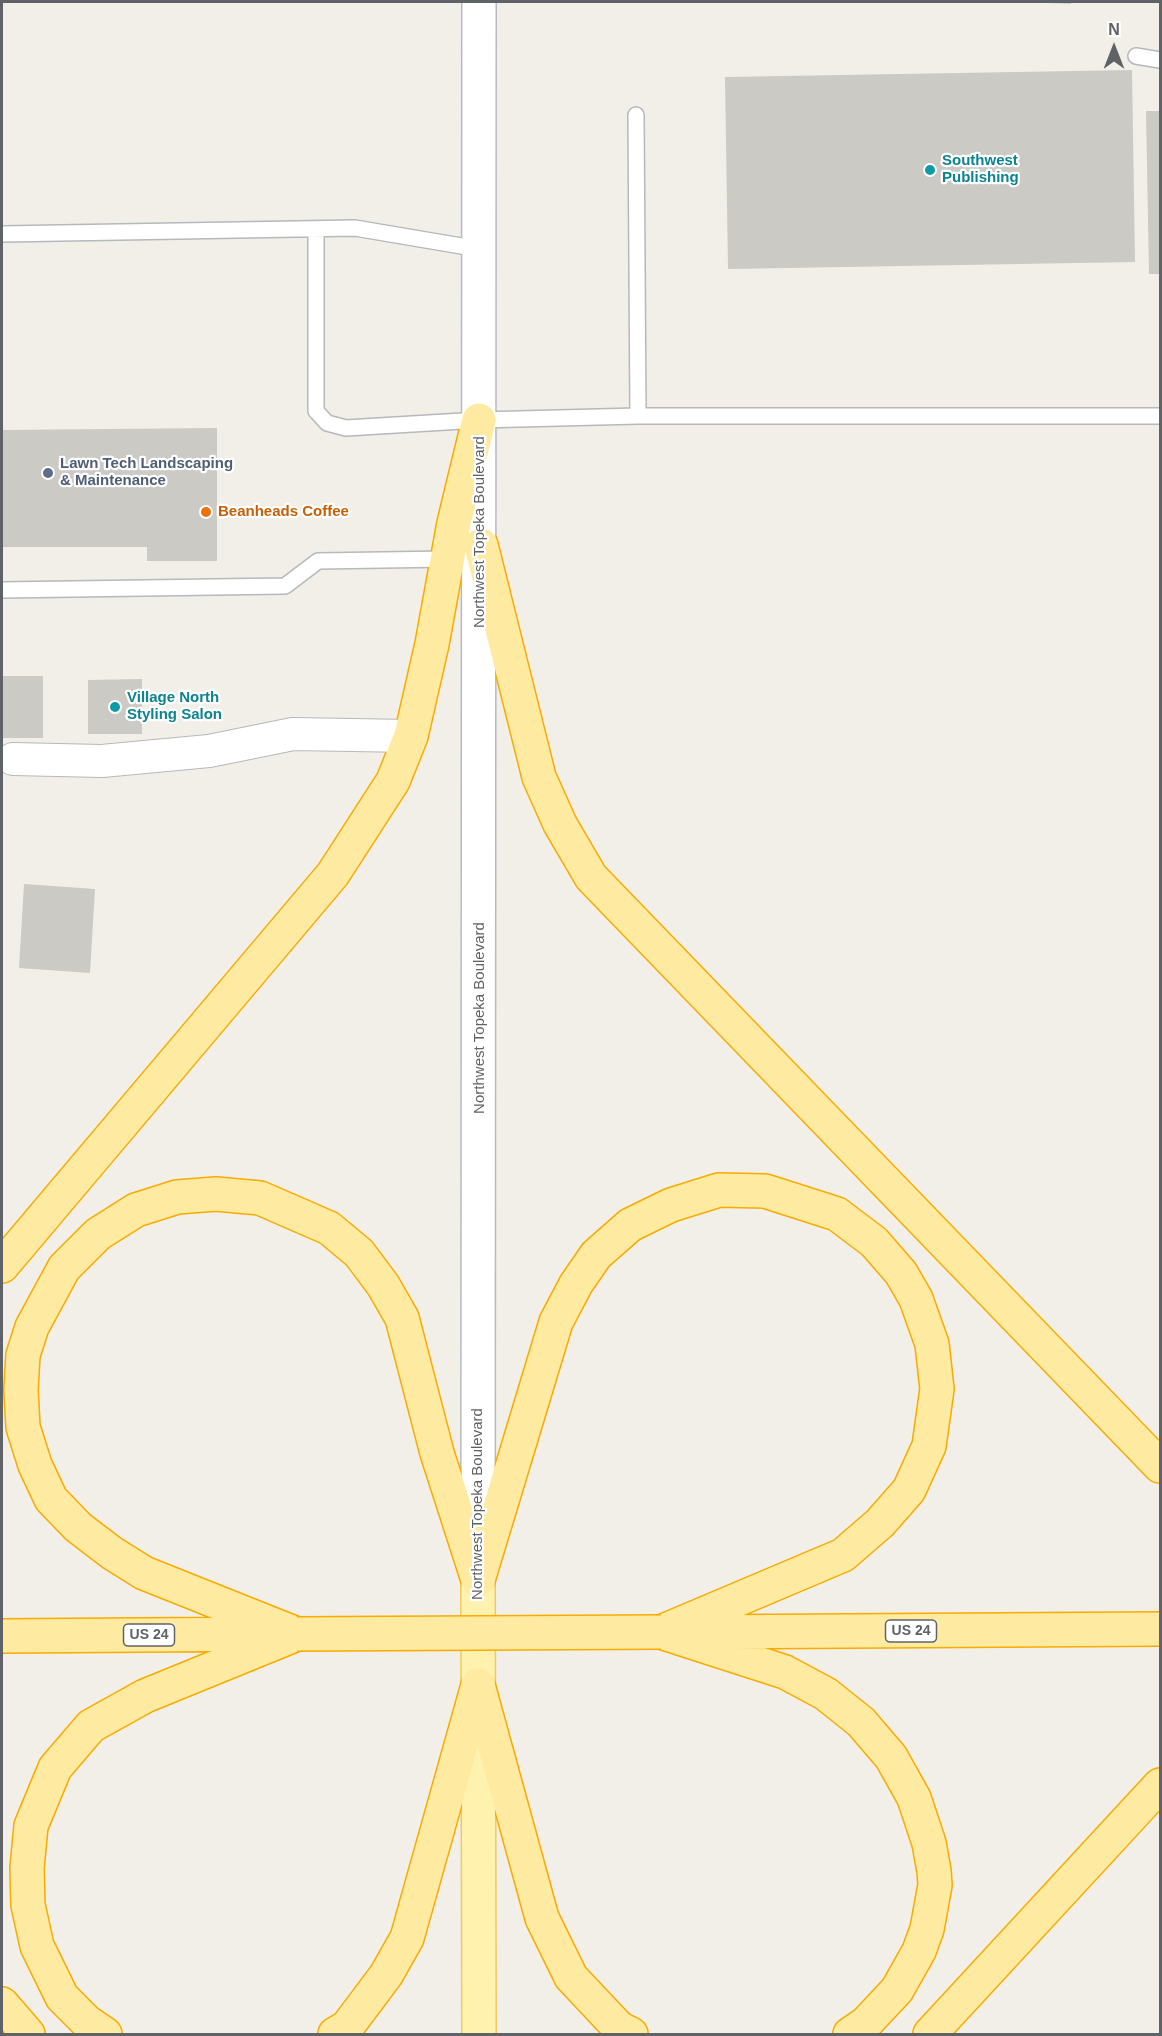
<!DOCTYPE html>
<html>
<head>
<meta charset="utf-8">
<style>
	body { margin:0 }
	#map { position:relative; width:1162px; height:2036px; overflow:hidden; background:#f1efe8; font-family:Arial,sans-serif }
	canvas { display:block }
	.frame { position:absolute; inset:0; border:3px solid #5f6368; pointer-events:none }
	.north { position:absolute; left:1084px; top:18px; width:60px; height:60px; -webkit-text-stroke:4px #fff; paint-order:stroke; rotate:0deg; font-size:16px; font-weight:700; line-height:24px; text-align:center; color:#5f6368 }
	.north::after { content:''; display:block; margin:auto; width:21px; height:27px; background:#5f6368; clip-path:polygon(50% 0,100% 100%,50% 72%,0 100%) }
</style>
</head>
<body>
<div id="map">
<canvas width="1162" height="2036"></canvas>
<div class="frame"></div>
<div class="north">N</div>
</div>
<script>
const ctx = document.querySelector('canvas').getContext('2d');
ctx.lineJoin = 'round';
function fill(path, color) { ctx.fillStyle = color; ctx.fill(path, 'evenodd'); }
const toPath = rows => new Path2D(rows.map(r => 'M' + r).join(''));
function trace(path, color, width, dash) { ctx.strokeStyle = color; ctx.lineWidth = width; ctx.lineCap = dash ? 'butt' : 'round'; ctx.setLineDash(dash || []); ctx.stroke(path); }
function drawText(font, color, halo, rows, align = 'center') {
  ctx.font = font + ' Arial,sans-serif'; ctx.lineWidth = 4.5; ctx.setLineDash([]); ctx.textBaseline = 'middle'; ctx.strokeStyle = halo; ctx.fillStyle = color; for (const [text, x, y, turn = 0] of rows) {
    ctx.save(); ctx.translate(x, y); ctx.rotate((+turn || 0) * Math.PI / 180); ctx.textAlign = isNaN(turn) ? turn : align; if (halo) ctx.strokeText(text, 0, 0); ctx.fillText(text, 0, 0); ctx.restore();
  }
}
fill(toPath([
	[1049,2,1071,2,1071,4,1049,3],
	[1132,70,1135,262,728,269,725,77],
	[1146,111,1160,111,1160,274,1149,274],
	[217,428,217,561,147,561,147,547,2,547,2,430],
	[2,676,43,676,43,738,2,738],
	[142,679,142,734,88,734,88,680],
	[24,884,95,889,90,973,19,968]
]), '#cccac5');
const service = toPath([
	[1136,56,1160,60],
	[636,115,638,416],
	[316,229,316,411,327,423,346,428,479,420,638,416,1160,416],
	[2,234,355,228,479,249],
	[2,590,285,586,318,561,448,559]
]);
const minor = toPath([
	[13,759,102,761,209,751,293,734,411,736]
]);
const secondary = toPath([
	[478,1566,479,2]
]);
const primary = toPath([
	[478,1580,479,2034]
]);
const trunk = toPath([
	[481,545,539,777,560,824,591,877,1160,1466],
	[2,1266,333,874,393,781,411,736,432,644,454,523,479,420],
	[478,1580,556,1322,576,1284,596,1255,630,1225,671,1205,719,1190,765,1191,837,1214,874,1242,901,1273,916,1299,932,1344,937,1389,929,1446,909,1490,880,1523,843,1555,661,1632],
	[661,1632,785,1672,826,1694,861,1722,891,1757,914,1798,929,1843,934,1871,935,1885,927,1929,919,1951,897,1990,866,2023,850,2034],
	[693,1632,1160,1629],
	[297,1634,144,1573,112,1553,78,1527,51,1499,35,1465,23,1427,21,1390,23,1355,32,1327,64,1268,98,1234,136,1210,177,1197,216,1194,260,1198,329,1228,359,1253,383,1285,402,1318,437,1453,478,1580],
	[2,1636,280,1634],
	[478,1685,542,1918,571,1977,619,2028,631,2034],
	[2,2004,28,2034],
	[105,2034,86,2021,62,1997,37,1946,28,1905,27,1868,31,1826,55,1768,91,1726,145,1696,297,1634],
	[335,2034,347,2027,386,1975,407,1938,478,1685],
	[930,2034,1160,1785]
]);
trace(service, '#b5b8bc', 18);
trace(minor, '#b5b8bc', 34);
trace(secondary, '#b6babf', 36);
trace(primary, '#f2c960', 36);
trace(trunk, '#f9ab00', 36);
trace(service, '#fff', 15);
trace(minor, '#fff', 32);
trace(secondary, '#fff', 33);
trace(primary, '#fff2af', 33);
trace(trunk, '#feeaa1', 33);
const trunkBridge = toPath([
	[297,1634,661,1632]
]);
trace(trunkBridge, '#f9ab00', 36, []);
trace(trunkBridge, '#feeaa1', 33);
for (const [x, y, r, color] of [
	[930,170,6,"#0f9aa8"],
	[48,473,6,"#5c6f8a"],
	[206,512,6,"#e8710a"],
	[115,707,6,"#0f9aa8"]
]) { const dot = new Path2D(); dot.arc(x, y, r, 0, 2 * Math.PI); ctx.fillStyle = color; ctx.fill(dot); trace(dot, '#fff', 2); }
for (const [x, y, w] of [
	[911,1631,51],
	[149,1635,51]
]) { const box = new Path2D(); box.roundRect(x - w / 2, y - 11, w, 22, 4.5); ctx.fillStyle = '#fff'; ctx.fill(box); trace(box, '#5f6368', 1.5); }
drawText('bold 14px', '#5f6368', null, [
	["US 24",911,1631],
	["US 24",149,1635]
]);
drawText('bold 15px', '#0d838f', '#fff', [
	["Southwest",942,161],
	["Publishing",942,178],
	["Village North",127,698],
	["Styling Salon",127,715]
], 'left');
drawText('bold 15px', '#4e5e75', '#fff', [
	["Lawn Tech Landscaping",60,464],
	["& Maintenance",60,481]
], 'left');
drawText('bold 15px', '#c56008', '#fff', [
	["Beanheads Coffee",218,512]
], 'left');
drawText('15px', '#5f6368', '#fff', [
	["Northwest Topeka Boulevard",480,532,-90],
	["Northwest Topeka Boulevard",480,1018,-90],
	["Northwest Topeka Boulevard",478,1504,-90]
]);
</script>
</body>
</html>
